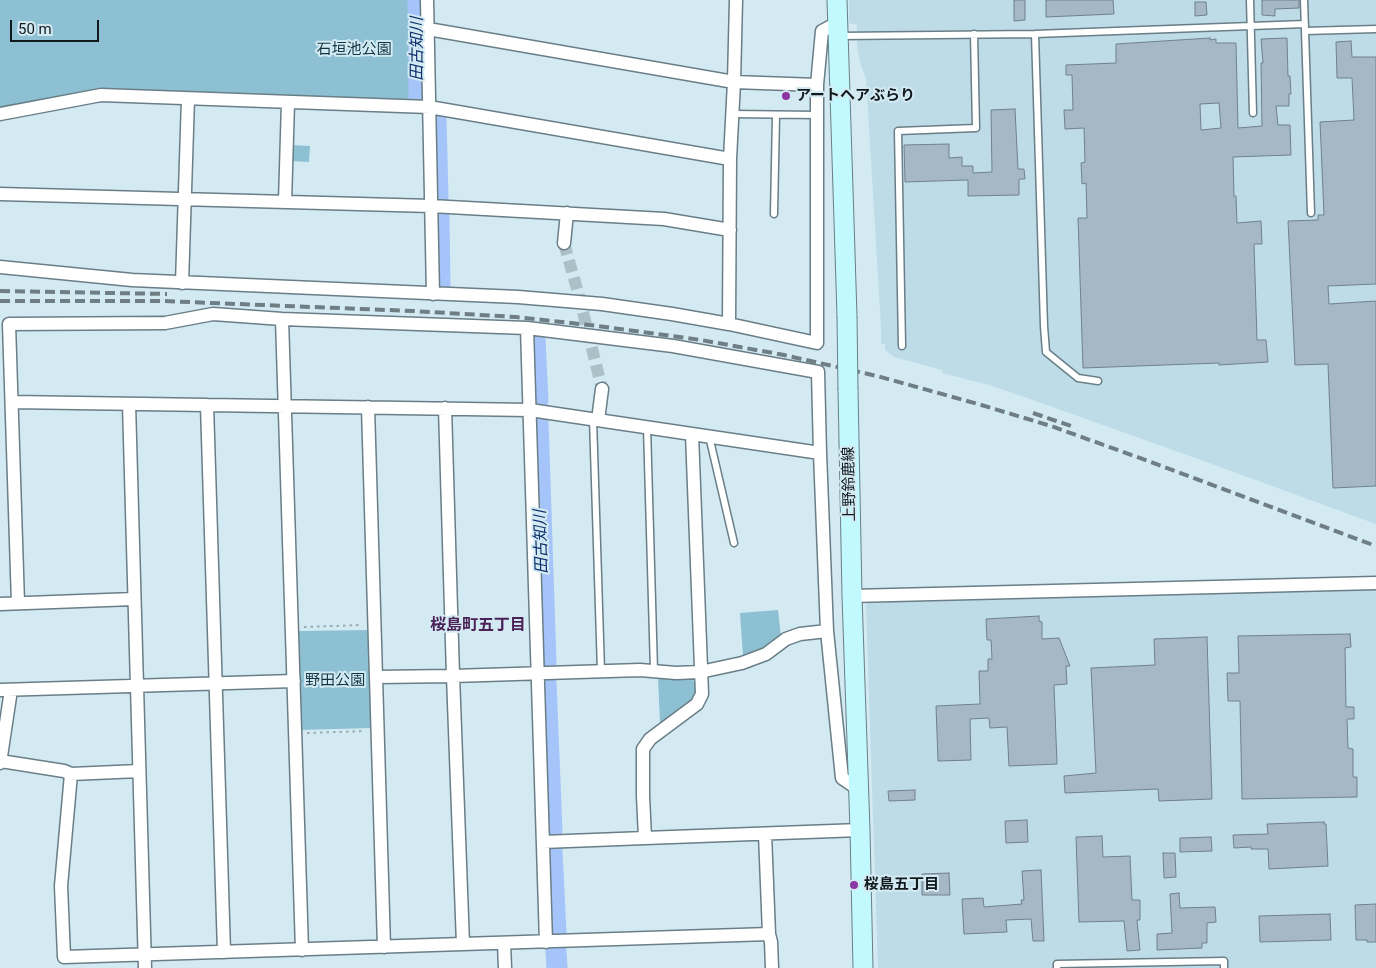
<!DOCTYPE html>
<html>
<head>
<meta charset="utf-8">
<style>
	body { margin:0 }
	#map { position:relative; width:1376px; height:968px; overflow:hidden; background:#d3eaf3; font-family:Roboto,sans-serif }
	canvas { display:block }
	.scale { position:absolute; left:10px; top:20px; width:89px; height:22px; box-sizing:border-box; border:2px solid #11191c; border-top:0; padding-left:6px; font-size:15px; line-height:18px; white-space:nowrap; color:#11191c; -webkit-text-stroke:4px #d3eaf3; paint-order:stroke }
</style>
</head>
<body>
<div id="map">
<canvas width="1376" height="968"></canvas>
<div class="scale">50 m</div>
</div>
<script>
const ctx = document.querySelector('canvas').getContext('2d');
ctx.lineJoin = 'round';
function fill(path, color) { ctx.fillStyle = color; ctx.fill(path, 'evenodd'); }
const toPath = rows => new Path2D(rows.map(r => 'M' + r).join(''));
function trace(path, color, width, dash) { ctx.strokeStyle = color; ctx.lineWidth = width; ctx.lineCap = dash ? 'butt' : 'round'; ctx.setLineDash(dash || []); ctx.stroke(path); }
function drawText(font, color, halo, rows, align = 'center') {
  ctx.font = font + ' Roboto,"Noto Sans JP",sans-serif'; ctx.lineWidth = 4; ctx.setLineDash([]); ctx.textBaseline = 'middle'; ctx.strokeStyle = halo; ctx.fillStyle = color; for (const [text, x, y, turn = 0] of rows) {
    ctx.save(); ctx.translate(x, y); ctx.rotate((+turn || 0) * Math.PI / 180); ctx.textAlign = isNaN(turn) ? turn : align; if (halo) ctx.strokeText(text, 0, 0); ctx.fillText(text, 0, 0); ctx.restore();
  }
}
fill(toPath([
	[849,0,1376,0,1376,524,1201,460,1030,399,989,385,942,373,942,370,894,357,885,350,885,344,881,344,881,326,866,78,860,63,857,45,857,25,849,23],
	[1376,589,1376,968,878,968,866,606,868,603,879,600]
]), '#bddce8');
fill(toPath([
	[0,0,420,0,422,96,417,102,101,89,0,111],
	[291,145,310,146,309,162,290,161],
	[778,610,781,637,761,650,743,656,740,613],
	[369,630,372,728,300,730,299,631],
	[689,677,695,682,695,694,690,704,660,723,658,678]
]), '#8ec0d3');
trace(toPath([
	[418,0,419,98],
	[434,116,436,118,438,197],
	[439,217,440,287],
	[535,339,538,401],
	[538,421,546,663],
	[546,682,552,831],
	[552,851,556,932],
	[556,951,557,968]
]), '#a5c4fa', 21);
const building = toPath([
	[1014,0,1025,0,1025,20,1014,21,1014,0],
	[1046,0,1113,0,1114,14,1046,17,1046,0],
	[1262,0,1299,0,1299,8,1275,9,1275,16,1262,15,1262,0],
	[1195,2,1206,2,1207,15,1195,16,1195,2],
	[1210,38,1210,40,1216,39,1216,43,1236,43,1238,128,1262,126,1261,63,1263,63,1261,39,1287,38,1288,76,1290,76,1291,94,1289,94,1289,106,1276,106,1278,125,1290,125,1291,155,1233,157,1234,196,1236,196,1237,223,1261,221,1262,244,1254,244,1257,340,1266,340,1268,362,1219,365,1219,363,1083,368,1078,218,1087,218,1086,183,1082,184,1081,163,1085,162,1084,128,1065,129,1064,110,1073,110,1072,75,1066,75,1066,65,1116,63,1116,44,1210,38],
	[1219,103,1221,128,1201,130,1200,104,1219,103],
	[1351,41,1352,57,1376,57,1376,284,1328,286,1329,304,1376,301,1376,486,1333,488,1328,364,1295,365,1288,221,1318,220,1318,215,1324,215,1320,122,1354,120,1352,78,1337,78,1336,42,1351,41],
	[1015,109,1018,169,1024,169,1025,179,1019,179,1019,195,968,196,968,180,905,182,904,145,949,144,949,158,962,157,962,166,973,166,973,173,992,172,991,110,1015,109],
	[1039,616,1039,621,1042,622,1042,639,1059,638,1070,666,1066,666,1067,684,1054,685,1057,764,1009,766,1007,727,990,728,989,718,970,719,971,760,938,761,936,706,980,704,979,671,988,671,988,659,992,659,991,640,987,640,986,619,1039,616],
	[1350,634,1351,647,1345,648,1346,707,1354,707,1354,719,1347,719,1348,748,1353,749,1353,777,1357,777,1357,797,1242,799,1240,701,1228,701,1227,673,1239,673,1238,636,1350,634],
	[1207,637,1212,799,1159,801,1158,789,1065,793,1064,776,1096,773,1091,668,1155,665,1154,639,1207,637],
	[915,790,915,800,889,801,888,791,915,790],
	[1027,820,1028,842,1006,843,1005,821,1027,820],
	[1324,822,1324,824,1326,824,1328,866,1269,869,1268,849,1251,849,1251,847,1234,848,1233,835,1268,834,1267,824,1324,822],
	[1102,836,1103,857,1130,856,1132,900,1140,900,1140,920,1137,920,1140,950,1127,951,1124,921,1079,922,1076,837,1102,836],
	[1211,837,1212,851,1180,852,1180,838,1211,837],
	[1163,853,1175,853,1176,877,1164,878,1163,853],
	[1041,870,1044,941,1033,941,1031,919,1006,920,1007,932,964,934,962,899,983,898,984,907,1022,904,1021,900,1024,900,1022,871,1041,870],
	[949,873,950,895,922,895,922,874,949,873],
	[1179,893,1180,908,1215,907,1216,922,1207,923,1207,943,1202,943,1202,948,1157,950,1157,934,1172,933,1170,894,1179,893],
	[1376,904,1376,942,1367,942,1367,940,1356,940,1355,905,1376,904],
	[1330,914,1331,940,1260,942,1259,916,1330,914]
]);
fill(building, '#a6b7c5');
trace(building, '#71818e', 1);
trace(toPath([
	[564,243,579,296,602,389]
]), '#acc0c8', 12, [12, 6]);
const service = toPath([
	[1250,0,1253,113],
	[1304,0,1311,213],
	[1305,31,1376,29],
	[1035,34,1044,326,1046,352,1078,378,1098,381],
	[839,36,1035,34,1305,24],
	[732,114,817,115],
	[774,214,776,115],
	[902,346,898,131,976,128,974,34],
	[593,419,601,671],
	[647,427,654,671],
	[709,436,734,543],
	[1057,968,1057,964,1224,961,1224,968]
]);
const minor = toPath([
	[427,0,433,294],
	[428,29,734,82,817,85],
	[0,114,101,95,429,107,730,159],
	[0,194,431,206,664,219,730,230],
	[285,202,288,102],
	[564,243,567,213],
	[0,267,132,280,518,297,602,304,672,314,729,324,817,343,817,85,822,31,837,23],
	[182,283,188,99],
	[282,319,302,950],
	[729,324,730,159,734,82,736,0],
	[527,328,546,942],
	[13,402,530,410,820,453],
	[129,404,145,968],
	[207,405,224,952],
	[368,407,384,947],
	[445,408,453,676,463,944],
	[598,420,602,389],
	[692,434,702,694,697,704,650,739,643,749,643,796,645,838,860,830],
	[852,596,1376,583],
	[18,603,9,324,165,323,213,314,282,319,527,328,673,346,818,372,820,453,827,631,842,778,858,789],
	[0,604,134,599],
	[376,677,453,676,640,670,676,673,700,672,742,663,766,654,786,639,800,634,827,631],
	[0,690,294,681],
	[0,761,64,771,71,774],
	[0,763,11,690],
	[139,771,71,774,61,886,64,957,769,934],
	[765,834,769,934,771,942,772,968],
	[543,842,645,838],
	[504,943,505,968]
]);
const secondary = toPath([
	[837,0,847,316],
	[848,390,852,596,860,830,863,968]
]);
trace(service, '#697e86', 9);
trace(minor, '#697e86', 15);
trace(secondary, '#697e86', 21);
trace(toPath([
	[304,627,362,625],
	[307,733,365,731]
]), '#99abb2', 2, [2.5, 4]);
trace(service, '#fff', 6);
trace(minor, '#fff', 12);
trace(secondary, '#c2f9fe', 19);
trace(toPath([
	[0,291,167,294],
	[0,301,162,301,413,311,516,317,598,326,701,340,784,355,877,376,978,404,1051,426,1151,462,1376,546],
	[1033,413,1071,426]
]), '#6f7e84', 4, [10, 5]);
const secondaryBridge = toPath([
	[847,316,848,390]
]);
trace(secondaryBridge, '#697e86', 21, []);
trace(secondaryBridge, '#c2f9fe', 19);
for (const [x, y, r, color] of [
	[786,96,5,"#8c36a3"],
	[854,885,5,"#8c36a3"]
]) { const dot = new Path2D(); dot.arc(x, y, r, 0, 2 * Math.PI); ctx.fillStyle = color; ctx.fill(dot); trace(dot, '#d3eaf3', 2); }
drawText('15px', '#123641', '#d3eaf3', [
	["石垣池公園",354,50],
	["野田公園",335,681]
]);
drawText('bold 15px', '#11191c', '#d3eaf3', [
	["アートヘアぶらり",796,96],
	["桜島五丁目",864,885]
], 'left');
drawText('15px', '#11191c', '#d3eaf3', [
	["上野鈴鹿線",850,484,-91]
]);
drawText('italic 16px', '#0b2d6a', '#d3eaf3', [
	["田古知川",418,49,-90],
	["田古知川",542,542,-92]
]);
drawText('bold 16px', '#4b2257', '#d3eaf3', [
	["桜島町五丁目",478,626]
]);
</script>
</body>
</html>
